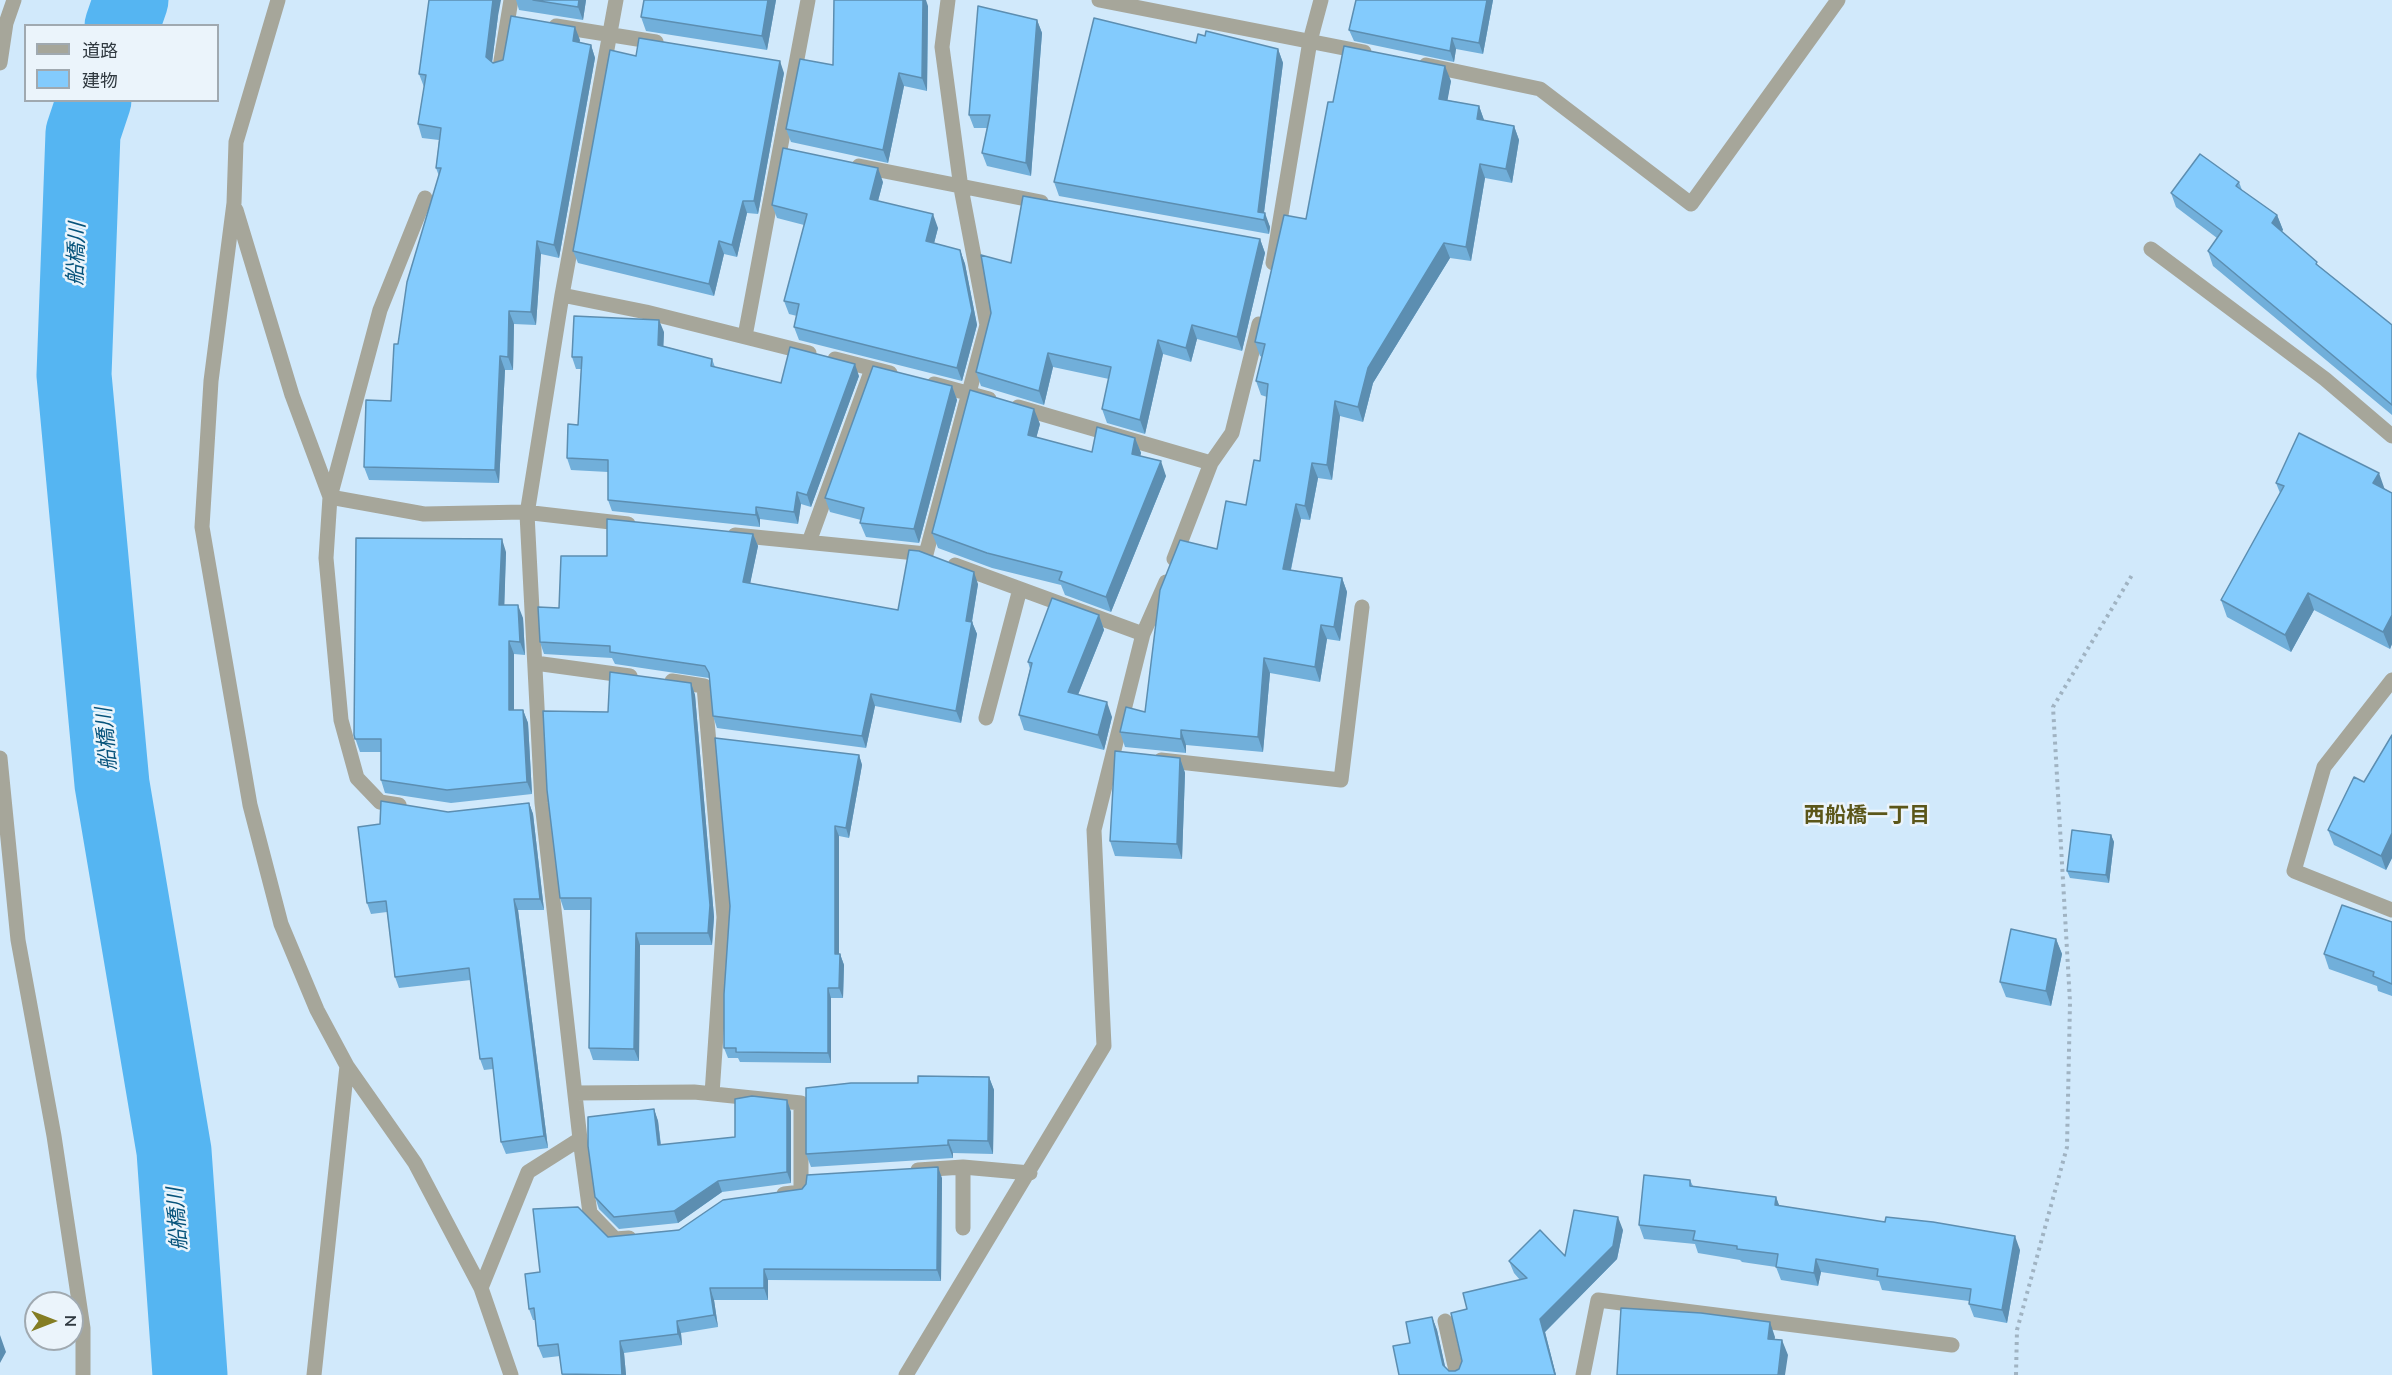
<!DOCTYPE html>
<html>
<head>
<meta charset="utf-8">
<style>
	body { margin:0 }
	#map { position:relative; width:2392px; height:1375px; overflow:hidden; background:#d1e9fb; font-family:"Nunito Sans","Noto Sans JP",sans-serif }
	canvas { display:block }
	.legend { position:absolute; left:24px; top:24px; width:195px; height:78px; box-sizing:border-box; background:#ebf4fb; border:2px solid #a0a9b0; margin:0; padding:8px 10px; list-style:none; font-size:18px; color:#303940 }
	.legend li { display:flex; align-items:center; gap:12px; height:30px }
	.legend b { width:30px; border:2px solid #a0a9b0 }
	.north { position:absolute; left:24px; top:1291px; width:60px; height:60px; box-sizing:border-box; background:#ebf4fb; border:2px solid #a0a9b0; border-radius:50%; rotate:90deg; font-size:16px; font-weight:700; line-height:24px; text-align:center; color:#303940 }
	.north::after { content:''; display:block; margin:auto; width:21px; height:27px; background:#847d23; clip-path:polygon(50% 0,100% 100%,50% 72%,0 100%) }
</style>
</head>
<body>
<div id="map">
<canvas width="2392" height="1375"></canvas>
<ul class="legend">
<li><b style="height:8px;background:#a6a69a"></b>道路</li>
<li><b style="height:16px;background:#83cbfd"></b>建物</li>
</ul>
<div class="north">N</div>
</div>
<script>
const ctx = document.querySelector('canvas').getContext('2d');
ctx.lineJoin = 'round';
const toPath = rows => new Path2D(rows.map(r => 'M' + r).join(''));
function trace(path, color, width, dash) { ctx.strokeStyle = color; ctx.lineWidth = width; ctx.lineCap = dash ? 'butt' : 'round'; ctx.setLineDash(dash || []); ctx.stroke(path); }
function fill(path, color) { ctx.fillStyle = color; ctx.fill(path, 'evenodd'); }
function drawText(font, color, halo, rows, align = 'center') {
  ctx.font = font + ' "Nunito Sans","Noto Sans JP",sans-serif'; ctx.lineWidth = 5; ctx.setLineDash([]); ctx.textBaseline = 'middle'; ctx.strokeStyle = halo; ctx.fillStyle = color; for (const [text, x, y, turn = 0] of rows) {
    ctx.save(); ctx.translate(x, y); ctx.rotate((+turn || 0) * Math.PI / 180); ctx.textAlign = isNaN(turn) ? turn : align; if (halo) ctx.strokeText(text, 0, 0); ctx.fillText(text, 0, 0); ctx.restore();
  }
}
trace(toPath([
	[122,26,131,0],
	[94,100,83,133,74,375,112,784,174,1151,190,1375]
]), '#55b5f2', 75);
trace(toPath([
	[2016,1375,2017,1330,2067,1147,2070,1002,2053,707,2132,575]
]), '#a0b3c2', 4, [3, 4.5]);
trace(toPath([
	[278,0,236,142,234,203,211,381,202,527,250,805,281,924,317,1010,347,1066,415,1163,481,1288,511,1375],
	[1099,0,1364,52],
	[556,26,656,42],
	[0,63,6,23,14,0],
	[1426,65,1540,89,1691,204,1838,0],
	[500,67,511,0],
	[859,166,1041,202],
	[236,210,292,395,330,497,424,514,524,512,628,524],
	[2151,249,2325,379,2392,436],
	[1273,263,1310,41,1321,0],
	[562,295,646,312,809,353],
	[745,336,808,0],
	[835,359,890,373],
	[934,384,989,399],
	[1018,407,1211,463],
	[735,535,926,554],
	[809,542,872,369],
	[926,554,987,325,961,188,942,47,948,0],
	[1174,559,1211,463,1232,433,1259,324],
	[955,565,1143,634],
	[535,663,630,676],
	[2392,680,2324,767,2294,871,2392,910],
	[672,681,704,686,724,917,712,1094],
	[986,718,1020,589],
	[0,758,18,940,54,1136,83,1328,83,1375],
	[1161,760,1341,780,1362,607],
	[399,805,380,802,357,778,341,720,326,558,330,497,380,310,425,198],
	[575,1093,694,1092,801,1103,801,1192,784,1194],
	[580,1139,590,1213,615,1239,629,1238],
	[963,1167,963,1228],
	[918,1170,963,1167,1030,1173],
	[481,1288,528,1172,580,1139,542,803,527,514,562,295,616,0],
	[1445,1321,1457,1375],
	[314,1375,347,1066],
	[906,1375,1104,1046,1094,830,1143,634,1166,582],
	[1583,1375,1598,1300,1952,1345]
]), '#a6a69a', 15);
fill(toPath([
	[516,0,586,0,583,20,519,10],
	[644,0,776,0,767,50,646,31,641,17],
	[1356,0,1493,0,1483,54,1456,49,1454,62,1354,41,1349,30],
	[928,6,927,91,904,86,888,163,791,142,786,129,833,65],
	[498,16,492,62,493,63,580,40,579,43,591,45,595,58,559,258,541,254,536,325,514,324,513,370,505,370,499,483,369,480,364,467,391,401,398,344,439,176,436,168,439,140,422,138,418,124,424,87,419,74],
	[1037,20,1042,33,1031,176,987,166,982,153,987,128,974,128,969,115],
	[1196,43,1278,49,1283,63,1264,213,1270,227,1269,234,1059,196,1054,182],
	[784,73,758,214,747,213,737,257,724,254,714,296,578,263,573,251],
	[1451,81,1447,100,1479,106,1484,120,1514,126,1519,140,1512,183,1485,178,1471,261,1450,258,1373,383,1363,422,1340,416,1332,480,1318,478,1310,520,1301,519,1291,570,1342,578,1347,592,1340,641,1327,639,1320,682,1270,673,1263,752,1186,745,1186,753,1125,747,1120,732,1145,712,1217,549,1246,505,1260,461,1267,397,1261,395,1256,381,1262,357,1260,356,1255,342,1306,219,1333,102],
	[883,182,878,201,938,228,934,243,960,250,965,264,977,325,962,381,799,340,794,327,797,316,789,314,784,301,804,225,777,218,772,205],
	[2239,182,2242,190,2277,215,2283,230,2281,231,2319,266,2392,325,2392,415,2213,266,2208,251,2217,238,2176,207,2171,193],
	[1260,239,1265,253,1242,351,1197,339,1191,362,1163,354,1145,434,1107,423,1102,409,1109,379,1053,367,1044,405,981,386,976,372,1011,263],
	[664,332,663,346,712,359,715,367,781,383,859,376,811,507,801,504,798,524,760,519,760,527,612,511,608,500,608,472,571,470,567,458,578,425,581,369,576,369,572,357],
	[952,386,957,400,919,543,866,537,860,523,861,520,830,512,825,498],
	[1040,424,1036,438,1092,452,1135,438,1141,453,1140,456,1166,476,1111,612,1065,595,1061,585,992,568,938,548,932,533],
	[2276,483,2385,489,2392,493,2392,644,2390,649,2314,610,2291,652,2227,617,2221,600,2280,493],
	[753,534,758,546,750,583,898,610,978,584,972,622,977,634,961,723,875,706,866,748,717,728,713,716,709,678,615,664,612,658,544,654,540,642,559,608,607,556],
	[506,552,504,605,523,618,525,655,514,654,514,710,523,710,528,723,532,794,451,803,385,793,381,780,381,752,360,752,354,735],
	[1099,615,1104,630,1078,695,1112,717,1104,750,1024,730,1019,715,1030,669,1028,662],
	[691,683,695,695,714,917,712,945,640,945,639,1061,593,1060,589,1048,590,910,564,910,560,898,608,712],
	[2392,735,2392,858,2386,870,2334,845,2328,830,2364,782],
	[859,755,862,765,849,838,839,836,839,954,840,954,844,965,843,998,831,998,831,1063,740,1062,738,1058,728,1058,724,1048],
	[1180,758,1185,773,1182,859,1115,856,1110,841],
	[529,803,533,814,544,910,518,910,548,1148,506,1154,501,1142,493,1069,484,1070,480,1059,471,980,399,988,395,977,387,912,371,914,367,903,380,824,448,812],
	[2111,835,2114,842,2109,883,2070,878,2067,871],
	[2392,922,2392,996,2378,991,2377,986,2329,969,2324,954],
	[2056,939,2062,954,2051,1006,2006,997,2000,982],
	[989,1077,994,1090,993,1154,953,1153,953,1158,811,1167,806,1154,918,1083],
	[787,1100,791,1112,791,1183,722,1192,678,1223,619,1229,599,1209,595,1197,654,1109,658,1121,661,1145,735,1137],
	[942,1178,941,1281,768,1280,768,1300,714,1300,718,1327,681,1333,682,1345,624,1353,626,1375,562,1375,560,1356,543,1358,538,1346,536,1320,533,1320,529,1309,540,1272,608,1237,679,1230],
	[1690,1180,1693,1186,1776,1197,1779,1206,2020,1250,2007,1323,1974,1317,1969,1304,1969,1301,1882,1290,1879,1281,1821,1272,1818,1286,1781,1280,1776,1267,1742,1262,1740,1260,1698,1253,1695,1244,1644,1239,1639,1225],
	[1623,1230,1617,1259,1545,1332,1556,1375,1399,1375,1410,1343,1432,1317,1437,1330,1445,1367,1449,1371,1455,1371,1459,1369,1462,1361,1467,1309,1520,1280,1514,1273,1509,1261,1565,1256]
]), '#71afda');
fill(toPath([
	[493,0,501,0,498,16,491,70,486,57],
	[579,0,586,0,583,20,578,7],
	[768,0,776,0,767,50,762,36],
	[923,0,926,0,928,6,927,91,922,78],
	[1487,0,1493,0,1483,54,1479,43],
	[1037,20,1042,33,1031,176,1026,163],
	[575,27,580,40,577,54,573,41],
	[1452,38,1456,49,1454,62,1450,51],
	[591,45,595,58,559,258,554,245],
	[1278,49,1283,63,1263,220,1258,212],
	[780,61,784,73,758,214,754,201],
	[1445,66,1451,81,1445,114,1439,99],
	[899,73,904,86,888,163,883,150],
	[1479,106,1484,120,1477,119],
	[1514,126,1519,140,1512,183,1506,169],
	[1480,164,1485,178,1471,261,1466,247],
	[878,168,883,182,875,212,870,199],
	[743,201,747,213,737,257,732,245],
	[1265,213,1270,227,1269,234,1264,220],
	[933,214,938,228,931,255,926,241],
	[2277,215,2283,230,2277,238,2272,223],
	[1260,239,1265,253,1242,351,1237,337],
	[537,241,541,254,536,325,531,312],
	[719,241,724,254,714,296,709,284],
	[1444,243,1450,258,1373,383,1363,422,1358,407,1368,368],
	[960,250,965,264,977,325,962,381,957,368],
	[509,311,514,324,513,370,508,357],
	[659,320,664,332,663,357,658,345],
	[1192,325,1197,339,1191,362,1186,348],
	[1158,340,1163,354,1145,434,1140,420],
	[1048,353,1053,367,1044,405,1039,391],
	[500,356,505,370,499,483,495,470],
	[855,364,859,376,811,507,807,495],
	[952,386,957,400,919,543,914,529],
	[1335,401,1340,416,1332,480,1327,465],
	[1034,409,1040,424,1033,450,1028,435],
	[1135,438,1141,453,1137,469,1132,454],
	[1161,461,1166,476,1111,612,1106,597],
	[1312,463,1318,478,1310,520,1305,506],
	[2379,473,2385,490,2373,483],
	[797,492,801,504,798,524,794,512],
	[1296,504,1301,519,1288,583,1283,569],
	[756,507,760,519,760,527,756,515],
	[753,534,758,546,748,594,743,582],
	[502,539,506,552,504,617,499,605],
	[974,572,978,584,970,633,966,621],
	[1342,578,1347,592,1340,641,1334,627],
	[2308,593,2314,610,2291,652,2285,635],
	[518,605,523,618,525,655,520,642],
	[1099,615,1104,630,1073,707,1068,692],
	[2392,615,2392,644,2390,649,2383,632],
	[972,622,977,634,961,723,956,711],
	[1321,625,1327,639,1320,682,1315,667],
	[509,641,514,654,514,723,509,710],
	[1264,658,1270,673,1263,752,1258,737],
	[691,683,695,695,714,917,712,945,708,933],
	[871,694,875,706,866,748,862,736],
	[1107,702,1112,717,1104,750,1098,735],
	[523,710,528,723,532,794,527,782],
	[1181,730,1186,745,1186,753,1181,739],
	[859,755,862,765,849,838,846,828],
	[1180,758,1185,773,1182,859,1177,844],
	[529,803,533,814,544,910,540,899],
	[835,826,839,836,839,965,835,954],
	[2392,833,2392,858,2386,870,2381,856],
	[2111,835,2114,842,2109,883,2106,875],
	[514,899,518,910,548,1148,544,1136],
	[636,933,640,945,639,1061,634,1049],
	[2056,939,2062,954,2051,1006,2046,991],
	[840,954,844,965,843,998,839,988],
	[828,988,831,998,831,1063,828,1053],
	[989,1077,994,1090,993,1154,988,1141],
	[787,1100,791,1112,791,1183,787,1172],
	[654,1109,658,1121,662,1157,658,1145],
	[948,1140,953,1153,953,1158,948,1145],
	[938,1167,942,1178,941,1281,937,1270],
	[718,1181,722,1192,678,1223,674,1211],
	[1776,1197,1781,1210,1775,1205],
	[1618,1217,1623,1230,1617,1259,1545,1332,1556,1375,1555,1375,1540,1319],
	[2015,1236,2020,1250,2007,1323,2002,1310],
	[1816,1259,1821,1272,1818,1286,1814,1273],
	[764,1269,768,1280,768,1300,764,1288],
	[710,1288,714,1300,718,1327,714,1315],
	[1432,1317,1437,1330,1447,1375,1443,1365],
	[677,1321,681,1333,682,1345,678,1334],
	[1770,1322,1775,1337,1773,1354,1768,1339],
	[0,1335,6,1352,0,1363],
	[1782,1340,1788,1355,1785,1375,1778,1375],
	[620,1341,624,1353,626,1375,622,1375]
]), '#5c8eb1');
const building = toPath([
	[429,0,493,0,486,57,493,63,503,60,511,16,575,27,573,41,591,45,554,245,537,241,531,312,509,311,508,357,500,356,495,470,364,467,366,400,391,401,394,344,398,344,407,282,441,168,436,168,441,128,418,124,426,75,419,74,429,0],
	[533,0,579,0,578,7,533,0],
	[644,0,768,0,762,36,641,17,644,0],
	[834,0,923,0,922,78,899,73,883,150,786,129,800,59,833,65,834,0],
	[1356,0,1487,0,1479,43,1452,38,1450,51,1349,30,1356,0],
	[978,6,1037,20,1026,163,982,153,990,115,969,115,978,6],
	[1094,18,1196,43,1198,34,1205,36,1206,31,1278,49,1258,212,1265,213,1264,220,1054,182,1094,18],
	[639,38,780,61,754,201,743,201,732,245,719,241,709,284,573,251,610,50,636,56,639,38],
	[1344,46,1445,66,1439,99,1479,106,1477,119,1514,126,1506,169,1480,164,1466,247,1444,243,1368,368,1358,407,1335,401,1327,465,1312,463,1305,506,1296,504,1283,569,1342,578,1334,627,1321,625,1315,667,1264,658,1258,737,1181,730,1181,739,1120,732,1126,707,1145,712,1160,590,1180,540,1217,549,1226,501,1246,505,1254,460,1260,461,1268,384,1256,381,1265,344,1255,342,1284,215,1306,219,1328,102,1333,102,1344,46],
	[783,148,878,168,870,199,933,214,926,241,960,250,972,311,957,368,794,327,799,304,784,301,807,214,772,205,783,148],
	[2200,154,2239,182,2236,186,2277,215,2272,223,2317,262,2316,264,2392,325,2392,405,2208,251,2222,231,2171,193,2200,154],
	[1023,196,1260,239,1237,337,1192,325,1186,348,1158,340,1140,420,1102,409,1111,367,1048,353,1039,391,976,372,991,313,981,255,1011,263,1023,196],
	[574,316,659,320,658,345,712,359,711,366,781,383,790,347,855,364,807,495,797,492,794,512,756,507,756,515,608,500,608,460,567,458,568,424,578,425,582,357,572,357,574,316],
	[873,366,952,386,914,529,860,523,864,508,825,498,873,366],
	[970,390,1034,409,1028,435,1092,452,1097,427,1135,438,1132,454,1161,461,1106,597,1059,580,1062,572,987,553,932,533,970,390],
	[2299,433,2379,473,2373,483,2392,493,2392,615,2383,632,2308,593,2285,635,2221,600,2284,486,2276,483,2299,433],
	[607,519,753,534,743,582,898,610,909,550,919,551,974,572,966,621,972,622,956,711,871,694,862,736,713,716,709,673,705,666,610,652,610,646,540,642,538,607,559,608,561,556,607,556,607,519],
	[356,538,502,539,499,605,518,605,520,642,509,641,509,710,523,710,527,782,447,790,381,780,381,739,355,739,354,735,356,538],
	[1052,598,1099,615,1068,692,1107,702,1098,735,1019,715,1032,663,1028,662,1052,598],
	[610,672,691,683,710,905,708,933,636,933,634,1049,589,1048,591,898,560,898,547,790,543,711,608,712,610,672],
	[2392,735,2392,833,2381,856,2328,830,2354,777,2364,782,2392,735],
	[715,738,859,755,846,828,835,826,835,954,840,954,839,988,828,988,828,1053,736,1052,736,1048,724,1048,724,994,730,906,715,738],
	[1115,751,1180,758,1177,844,1110,841,1115,751],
	[381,801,448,812,529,803,540,899,514,899,544,1136,501,1142,492,1058,480,1059,469,968,395,977,386,901,367,903,358,827,380,824,381,801],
	[2072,830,2111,835,2106,875,2067,871,2072,830],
	[2342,905,2392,922,2392,984,2373,976,2374,972,2324,954,2342,905],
	[2011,929,2056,939,2046,991,2000,982,2011,929],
	[918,1076,989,1077,988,1141,948,1140,948,1145,806,1154,806,1088,851,1083,918,1083,918,1076],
	[752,1096,787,1100,787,1172,718,1181,674,1211,614,1217,595,1197,588,1146,588,1117,654,1109,658,1145,735,1137,735,1099,752,1096],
	[938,1167,937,1270,764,1269,764,1288,710,1288,714,1315,677,1321,678,1334,620,1341,622,1375,562,1374,558,1344,538,1346,534,1308,529,1309,525,1274,540,1272,533,1209,578,1207,608,1237,679,1230,723,1200,802,1189,806,1184,807,1175,938,1167],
	[1644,1175,1690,1180,1690,1186,1776,1197,1775,1205,1885,1222,1886,1217,1933,1222,2015,1236,2002,1310,1969,1304,1971,1289,1877,1276,1878,1269,1816,1259,1814,1273,1776,1267,1778,1254,1737,1249,1737,1246,1693,1240,1695,1231,1639,1225,1644,1175],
	[1574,1210,1618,1217,1613,1246,1540,1319,1555,1375,1399,1375,1393,1346,1410,1343,1406,1322,1432,1317,1443,1365,1449,1371,1455,1371,1459,1369,1462,1361,1451,1313,1467,1309,1463,1293,1527,1278,1509,1261,1540,1230,1565,1256,1574,1210],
	[1621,1308,1701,1313,1770,1322,1768,1339,1782,1340,1778,1375,1617,1375,1621,1308]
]);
fill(building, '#83cbfd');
trace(building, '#5c8eb1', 1.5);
drawText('italic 21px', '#06537b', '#ebf4fb', [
	["船橋川",78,254,-88],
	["船橋川",108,739,-95],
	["船橋川",179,1219,-94]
]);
drawText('bold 21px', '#5b5619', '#ebf4fb', [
	["西船橋一丁目",1867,817]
]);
</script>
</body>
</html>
